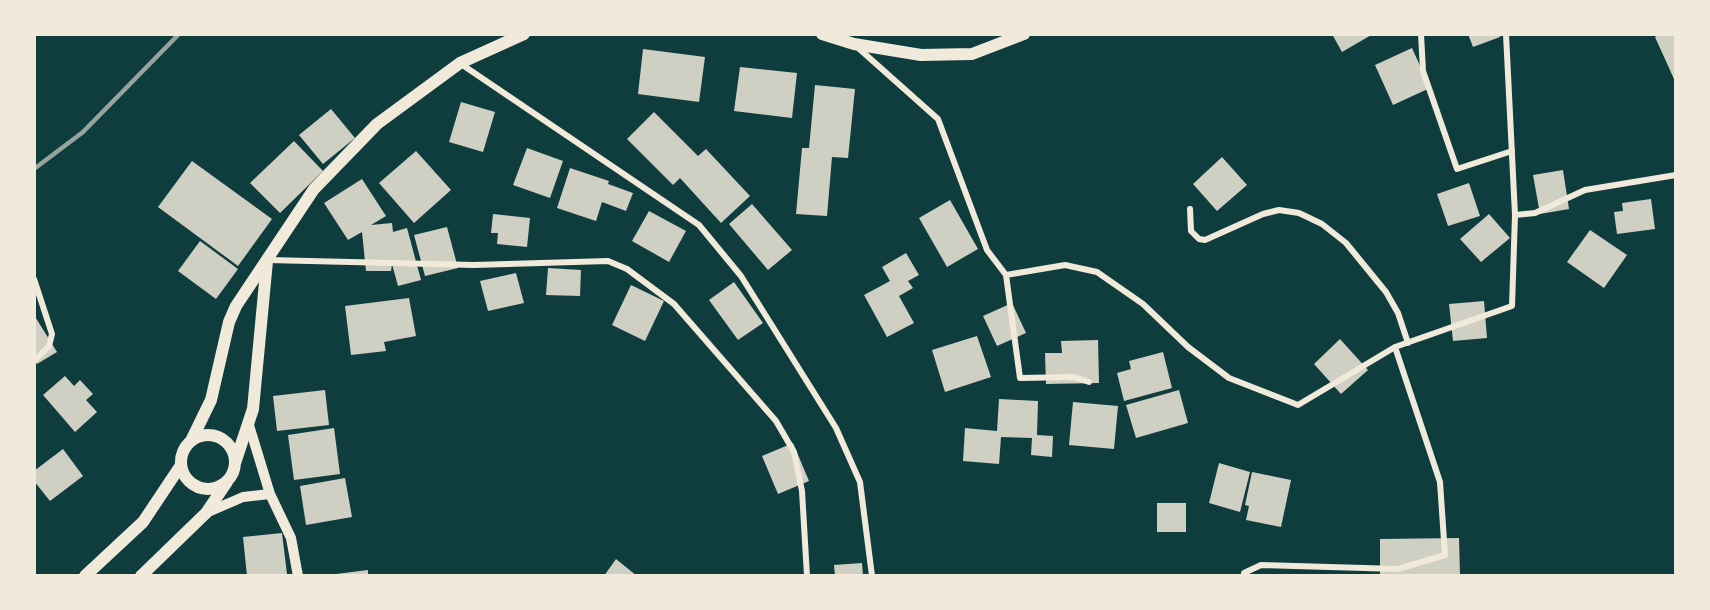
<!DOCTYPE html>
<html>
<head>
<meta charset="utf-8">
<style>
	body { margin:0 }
	#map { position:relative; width:1710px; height:610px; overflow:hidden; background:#0f3d3e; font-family:Helvetica,sans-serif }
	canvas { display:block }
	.frame { position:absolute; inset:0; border:36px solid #f1e9da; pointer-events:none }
</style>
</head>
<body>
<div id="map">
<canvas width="1710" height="610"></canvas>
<div class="frame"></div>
</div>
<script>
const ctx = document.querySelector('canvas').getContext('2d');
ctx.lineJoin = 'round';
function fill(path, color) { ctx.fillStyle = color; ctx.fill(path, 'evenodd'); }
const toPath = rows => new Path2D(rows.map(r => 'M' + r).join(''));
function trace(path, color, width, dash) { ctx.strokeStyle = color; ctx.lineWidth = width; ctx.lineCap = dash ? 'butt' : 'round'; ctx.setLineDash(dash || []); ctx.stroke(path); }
fill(toPath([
	[1332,34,1373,34,1342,52],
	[1468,34,1500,34,1500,37,1473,47],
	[1659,34,1676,34,1674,79,1655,37],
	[1412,48,1430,88,1393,105,1375,65],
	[643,49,705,57,699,102,638,94],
	[740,67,797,73,792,118,734,111],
	[815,85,855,89,848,158,832,157,827,216,796,214,802,148,809,148],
	[461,102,495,112,483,152,449,142],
	[331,109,355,138,323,164,299,135],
	[654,112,698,156,706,149,750,196,721,223,680,178,673,185,627,139],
	[294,141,323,171,280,213,250,183],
	[527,148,563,161,550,198,513,185],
	[416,151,451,190,414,223,379,183],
	[1222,157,1247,185,1217,211,1193,184],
	[192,161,272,219,238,266,158,207],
	[570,168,609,181,608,184,633,193,626,211,602,202,596,221,557,208],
	[1563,170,1569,209,1540,214,1533,175],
	[362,179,386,216,371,225,392,223,393,232,407,228,421,280,398,286,392,264,391,271,366,271,362,232,348,240,324,203],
	[1469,183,1480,216,1448,226,1437,194],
	[1651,199,1655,229,1617,234,1614,212,1623,211,1622,203],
	[950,200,978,249,947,267,919,218],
	[752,204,792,250,768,270,729,224],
	[649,211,686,231,669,262,632,241],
	[493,214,530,218,527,247,497,244,498,233,491,233],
	[1489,214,1510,238,1481,262,1460,239],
	[447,227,458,268,425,276,414,235],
	[1590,230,1627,255,1604,288,1567,262],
	[200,241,238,269,216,299,178,271],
	[906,253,919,275,908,281,913,288,899,296,914,323,887,337,864,295,890,281,882,267],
	[548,268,581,270,580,296,546,295],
	[516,273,524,303,488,311,480,281],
	[734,282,763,323,738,340,709,300],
	[631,285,664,301,645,341,612,325],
	[409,298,416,336,384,342,386,351,351,355,345,306],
	[1484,301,1487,338,1453,341,1449,304],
	[1012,303,1026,333,997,346,983,316],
	[34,315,57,352,37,364,34,360],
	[977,336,991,377,945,392,932,350],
	[1340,339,1368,370,1341,394,1314,364],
	[1098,340,1099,383,1046,384,1045,353,1062,353,1061,341],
	[1163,352,1172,388,1124,401,1117,373,1131,369,1129,361],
	[65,376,74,386,80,380,93,394,86,400,97,412,75,432,43,395],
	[325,390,329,425,277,431,273,396],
	[1179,390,1188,423,1136,438,1126,405],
	[999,399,1038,401,1037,435,1053,436,1052,457,1031,455,1032,438,1001,437,999,464,963,461,965,428,997,431],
	[1073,402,1118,406,1114,449,1069,445],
	[334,428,340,474,294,480,288,435],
	[793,443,809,481,778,494,762,456],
	[63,449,83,476,50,501,34,481,34,471],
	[1219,463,1250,472,1240,512,1209,503],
	[1252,472,1291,480,1281,527,1246,520,1249,506,1245,505],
	[345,478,352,517,306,525,300,486],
	[1157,503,1186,503,1186,532,1157,532],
	[282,533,287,574,247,576,243,537],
	[1459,538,1460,575,1380,575,1380,539],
	[616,559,637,576,604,576],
	[862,563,863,576,835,576,834,565],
	[368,570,368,576,336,576,336,574]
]), '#cfcfc3');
trace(toPath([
	[1421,34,1423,71,1457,169,1512,151],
	[856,46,938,119,987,250,1006,275],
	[461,64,699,225,741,276,836,428,860,482,872,576],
	[1190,209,1191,231,1199,239,1205,240,1263,214,1279,210,1299,213,1322,224,1346,243,1386,292,1398,313,1408,343],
	[1515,215,1535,213,1585,190,1676,175],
	[268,260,474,265,608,261,627,269,674,304,776,421,794,452,802,491,807,576],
	[1006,275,1065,265,1097,272,1143,304,1188,347,1229,378,1298,405,1395,347,1512,306,1515,215,1506,34],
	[1006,275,1020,378,1074,377,1089,382],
	[34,279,52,334,49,346,34,361],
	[1244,576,1244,573,1261,565,1398,569,1445,555,1440,482,1395,347]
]), '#f1e9da', 6);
trace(toPath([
	[248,422,270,494,291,538,298,576],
	[206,513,243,497,270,494]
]), '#f1e9da', 10);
trace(toPath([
	[822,34,854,44,921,55,972,54,1024,34],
	'181 462a27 27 0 1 1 54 0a27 27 0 1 1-54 0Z',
	[191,441,211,400,229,322,236,306,314,189,377,124,460,63,524,34],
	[235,463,253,409,267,261],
	[85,576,143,522,181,465],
	[141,576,206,513,227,482]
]), '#f1e9da', 12);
trace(toPath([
	[34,169,83,132,179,34]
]), '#97a49c', 4.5);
</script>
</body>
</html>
